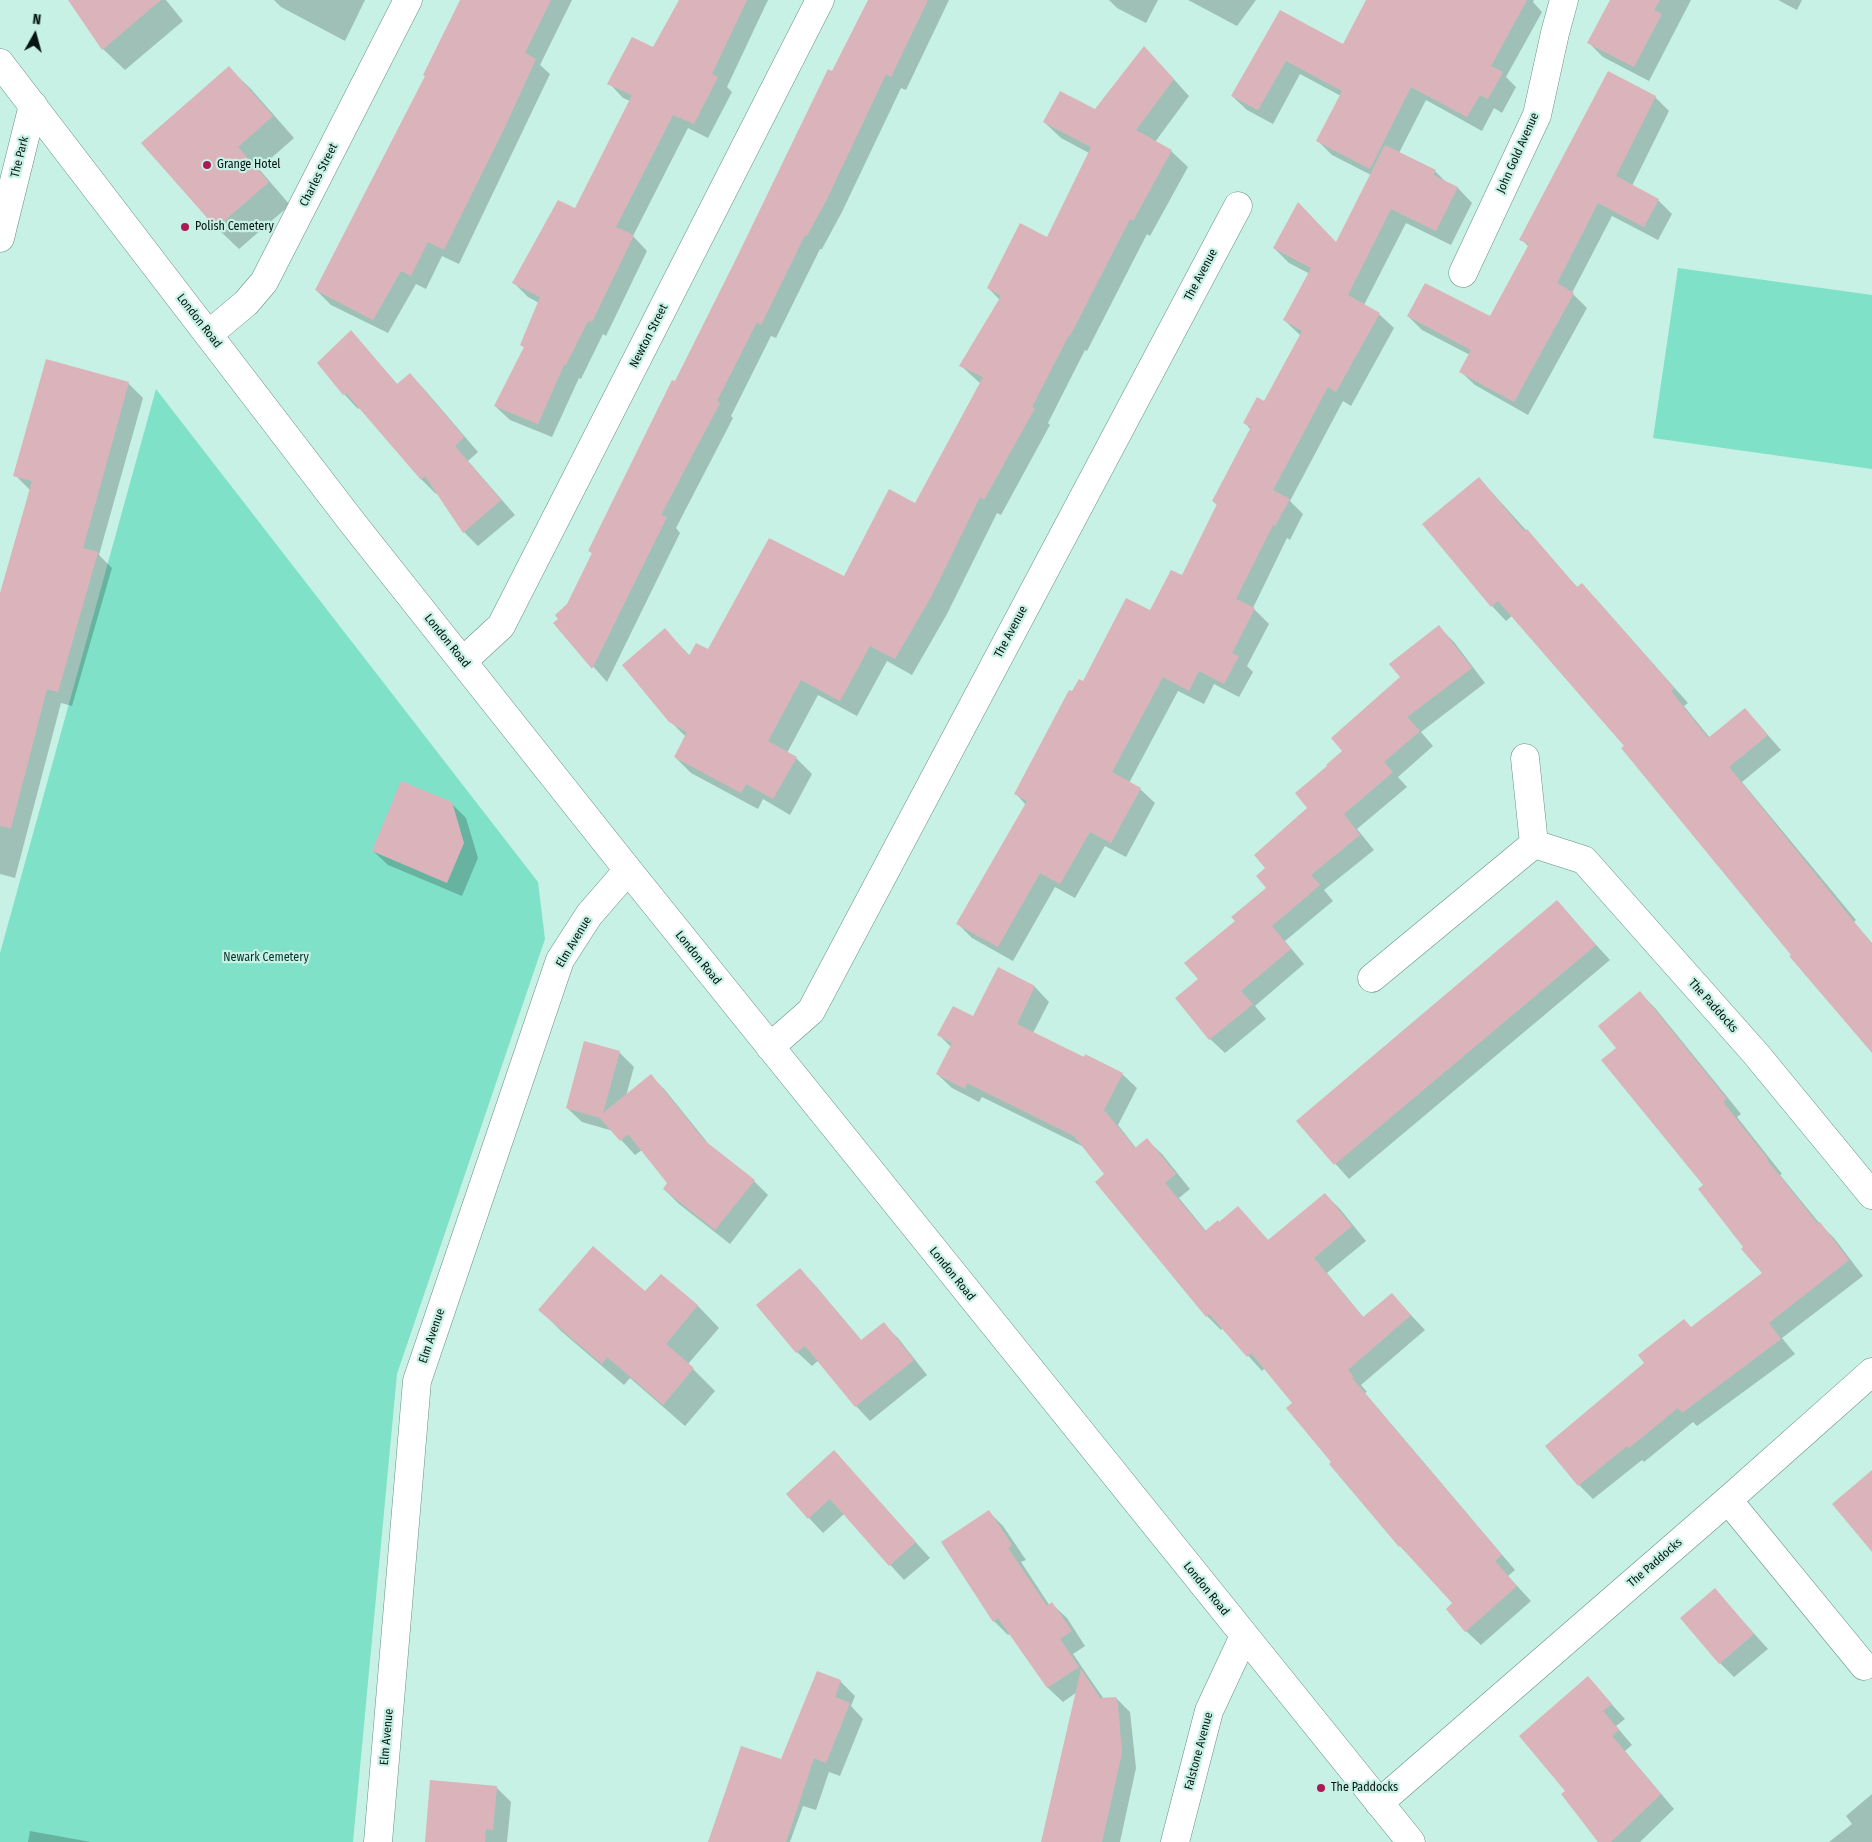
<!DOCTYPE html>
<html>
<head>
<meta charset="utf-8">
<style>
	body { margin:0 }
	#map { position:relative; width:1872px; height:1842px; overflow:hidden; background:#c7f1e5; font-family:"Fira Sans Condensed",sans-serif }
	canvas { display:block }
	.north { position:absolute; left:10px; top:10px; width:50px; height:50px; -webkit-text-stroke:4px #c7f1e5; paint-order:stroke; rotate:7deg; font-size:14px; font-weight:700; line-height:20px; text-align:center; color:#061511 }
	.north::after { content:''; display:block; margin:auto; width:18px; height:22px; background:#061511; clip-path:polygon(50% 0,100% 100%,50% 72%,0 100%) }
</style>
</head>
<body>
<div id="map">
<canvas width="1872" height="1842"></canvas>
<div class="north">N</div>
</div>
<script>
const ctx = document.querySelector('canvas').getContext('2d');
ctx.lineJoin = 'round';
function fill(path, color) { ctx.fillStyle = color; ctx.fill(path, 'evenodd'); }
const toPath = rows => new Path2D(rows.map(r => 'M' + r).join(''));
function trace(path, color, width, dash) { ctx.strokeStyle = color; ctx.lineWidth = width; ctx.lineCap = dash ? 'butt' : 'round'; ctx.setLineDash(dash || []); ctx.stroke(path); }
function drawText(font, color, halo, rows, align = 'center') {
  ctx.font = font + ' "Fira Sans Condensed",sans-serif'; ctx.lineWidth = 4.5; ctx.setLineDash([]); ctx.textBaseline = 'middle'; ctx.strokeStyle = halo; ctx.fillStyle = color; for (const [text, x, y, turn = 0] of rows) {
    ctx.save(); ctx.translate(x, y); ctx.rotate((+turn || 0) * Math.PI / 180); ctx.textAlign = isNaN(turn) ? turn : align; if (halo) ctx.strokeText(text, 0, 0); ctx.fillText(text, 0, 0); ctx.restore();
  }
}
fill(toPath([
	[1678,268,1872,295,1872,469,1653,438],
	[156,389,538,882,545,939,397,1374,353,1842,0,1842,0,953]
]), '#80e1c9');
fill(toPath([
	[69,0,166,0,183,21,125,70,103,49],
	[274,0,365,0,345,41,281,7],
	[461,0,572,0,540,65,550,74,459,264,442,256,426,289,416,284,388,333,331,305,316,290,427,77],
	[694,0,768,0,727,87,732,92,708,138,688,128,633,236,647,251,606,336,603,334,581,379,579,378,552,437,510,420,495,406,525,348,521,345,539,303,528,297,514,283,576,210,630,101,623,98,609,83,654,48],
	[869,0,949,0,906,90,901,88,842,212,822,249,820,249,776,338,771,336,731,416,733,418,676,528,680,533,607,682,554,623,559,619,568,605,593,554,589,551],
	[1109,0,1158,0,1146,23,1117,8],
	[1188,0,1256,0,1237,26],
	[1368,0,1534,0,1533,2,1542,12,1506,77,1516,87,1502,113,1494,108,1482,131,1426,100,1399,153,1435,171,1447,183,1458,188,1472,203,1451,245,1406,223,1364,305,1379,314,1394,328,1351,406,1343,401,1290,501,1303,514,1290,540,1287,538,1253,608,1269,624,1247,666,1253,672,1239,697,1214,684,1204,704,1178,691,1129,783,1140,789,1155,803,1126,857,1105,846,1075,898,1055,887,1013,961,972,938,958,924,1026,805,1016,794,1073,693,1151,612,1182,577,1217,505,1213,501,1251,430,1245,423,1264,402,1301,336,1284,320,1310,274,1289,263,1274,248,1337,244,1371,175,1332,155,1317,140,1341,96,1300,74,1273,124,1247,110,1232,96,1280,11,1343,45],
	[1611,0,1691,0,1649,81,1603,57,1589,43],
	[1778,0,1802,0,1797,10],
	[1160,64,1189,96,1155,142,1171,151,1188,167,1150,236,1147,234,1087,351,1085,350,1048,423,1050,425,1001,515,997,513,947,614,912,675,887,661,857,716,818,695,787,753,796,758,812,774,790,815,763,799,758,809,691,773,675,757,686,737,670,721,665,630,690,656,709,651,845,577,916,505,981,384,960,365,1000,300,988,288,1048,239,1089,153,1061,138,1044,122,1095,110],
	[229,68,251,89,294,138,259,169,290,205,239,249,217,228,143,143],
	[1609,73,1655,97,1669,111,1632,186,1658,200,1672,214,1658,240,1612,216,1572,293,1587,308,1528,415,1475,385,1461,372,1470,355,1422,330,1408,316,1490,318,1529,247,1521,239],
	[351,332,398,385,410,374,424,389,478,452,468,461,515,515,478,546,464,532,437,493,436,494,422,480,360,407,358,409,344,394],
	[128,383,143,398,99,555,112,568,72,706,61,703,15,878,0,874,0,595,30,490,15,475],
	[1479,478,1578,588,1596,599,1688,703,1684,706,1710,738,1745,709,1781,750,1742,782,1856,920,1854,922,1872,943,1872,1051,1793,955,1626,746,1513,615,1506,621,1492,606],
	[1439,627,1454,642,1485,683,1421,732,1433,746,1398,777,1407,787,1357,829,1374,850,1324,890,1333,901,1285,941,1304,964,1255,1006,1266,1019,1225,1053,1210,1039,1200,979,1237,921,1267,888,1267,868,1309,808,1329,766,1344,751],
	[451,803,466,818,478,858,462,896,388,865,373,851],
	[1557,902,1610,960,1349,1179,1298,1122],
	[999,969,1035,987,1049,1002,1033,1033,1085,1058,1122,1074,1137,1088,1118,1125,1136,1148,1147,1140,1162,1154,1190,1189,1179,1198,1206,1231,1220,1223,1238,1208,1269,1241,1325,1194,1340,1209,1366,1241,1327,1273,1364,1318,1391,1294,1425,1330,1361,1385,1367,1392,1365,1393,1515,1570,1508,1576,1531,1601,1481,1645,1466,1631,1454,1604,1400,1546,1333,1462,1294,1403,1265,1368,1262,1371,1223,1328,1221,1330,1207,1316,1106,1174,1086,1148,982,1097,979,1102,952,1088,937,1074,951,1047,939,1035,973,1018],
	[1640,993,1655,1008,1741,1114,1737,1117,1782,1174,1780,1175,1820,1224,1834,1238,1863,1276,1782,1338,1795,1354,1697,1426,1693,1422,1644,1462,1642,1460,1593,1499,1579,1485,1691,1328,1763,1274,1745,1247,1618,1048],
	[619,1052,634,1067,626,1096,651,1076,665,1090,711,1147,754,1181,768,1195,730,1244,679,1204,664,1189,669,1183,642,1150,635,1155,613,1131,582,1122,567,1108],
	[800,1270,814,1284,862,1341,883,1324,898,1338,927,1375,870,1421,856,1406,819,1360,812,1366,797,1352],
	[661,1275,698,1306,719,1328,688,1364,715,1391,685,1426,630,1378,624,1385,561,1331,540,1310,645,1293],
	[834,1452,930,1558,904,1580,844,1514,823,1533,809,1518],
	[989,1512,1003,1526,1026,1560,1021,1562,1050,1606,1052,1604,1067,1618,1085,1646,1073,1654,1092,1682,1104,1699,1116,1698,1130,1712,1136,1768,1120,1842,1043,1842,1077,1692,1063,1702,1048,1688,1010,1634,1008,1635,994,1621],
	[1715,1590,1768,1649,1734,1677,1720,1663],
	[1588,1678,1625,1719,1616,1726,1632,1745,1625,1751,1674,1809,1640,1842,1600,1842],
	[840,1681,855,1696,851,1706,863,1719,840,1776,829,1772,816,1810,803,1806,790,1842,710,1842,782,1761],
	[496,1787,511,1802,507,1842,426,1842],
	[1872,1794,1872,1842,1829,1842,1852,1824,1846,1816],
	[30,1831,91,1842,28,1842]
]), '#0003');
fill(toPath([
	[68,0,161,0,102,50],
	[460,0,551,0,525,53,536,59,504,129,444,250,428,242,411,276,401,271,373,320,315,290,425,76,423,75],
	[679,0,747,0,712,74,718,77,694,124,673,115,616,227,634,235,592,322,588,321,566,365,564,365,538,424,494,406,524,347,520,345,540,297,512,283,558,200,575,208,632,95,607,84,632,37,653,47],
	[868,0,928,0,891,77,886,74,828,197,807,236,805,235,761,325,757,322,717,401,720,403,661,515,667,517,592,669,553,623,558,619,555,615,567,604,592,553,588,551,672,380,675,381,736,259,828,69,832,71],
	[1366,0,1527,0,1491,66,1503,72,1488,99,1480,95,1467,117,1411,87,1370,169,1316,141,1342,91,1286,61,1258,110,1231,96,1280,10,1343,44],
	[1610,0,1660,0,1654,10,1662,14,1634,67,1587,43],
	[1144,46,1174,79,1136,130,1172,150,1133,221,1130,219,1070,336,1069,335,1032,407,1035,408,984,500,980,497,931,597,895,659,870,646,840,701,801,680,768,741,797,757,773,799,746,784,741,793,674,757,687,732,669,722,622,665,665,628,689,656,696,643,708,649,769,538,844,576,889,489,915,503,983,377,959,366,1001,296,987,288,1020,223,1047,237,1091,147,1043,122,1060,91,1095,109],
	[229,66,273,116,238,147,269,182,216,228,141,143],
	[1608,71,1656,96,1616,176,1659,199,1644,227,1598,203,1557,283,1574,293,1514,402,1459,372,1471,350,1407,316,1425,283,1490,316,1529,244,1519,240],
	[1385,145,1436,170,1433,175,1458,187,1436,231,1391,209,1348,295,1380,313,1336,392,1328,387,1273,490,1290,499,1275,526,1273,525,1236,599,1255,608,1232,653,1239,656,1224,684,1199,671,1189,691,1163,677,1112,772,1141,788,1111,843,1090,832,1060,884,1040,873,998,947,956,924,1027,801,1014,794,1069,690,1072,691,1079,679,1083,681,1126,598,1150,610,1171,570,1182,575,1217,504,1212,501,1251,427,1243,423,1257,397,1264,401,1302,331,1283,320,1311,268,1273,248,1298,202,1336,242],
	[351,330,397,384,410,373,464,437,455,446,501,500,463,533,425,476,421,480,346,393,343,395,317,363],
	[46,359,129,382,83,548,98,552,58,692,47,689,11,828,0,826,0,593,32,481,13,476],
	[1479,477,1524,531,1527,529,1577,587,1582,583,1633,641,1674,688,1671,691,1708,738,1745,708,1768,735,1729,767,1872,944,1872,1053,1789,956,1791,955,1621,748,1624,746,1498,601,1491,607,1422,524],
	[1439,625,1472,668,1407,717,1420,731,1384,762,1393,772,1344,814,1360,835,1311,875,1320,885,1272,926,1291,949,1241,991,1253,1004,1209,1040,1175,998,1198,979,1184,963,1235,921,1231,917,1266,888,1256,876,1265,868,1254,855,1307,808,1295,793,1327,766,1326,765,1342,751,1331,738,1400,677,1389,664],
	[401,781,452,802,464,843,447,883,372,851],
	[1557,900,1596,945,1334,1165,1296,1121],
	[998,967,1035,986,1017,1024,1084,1057,1085,1054,1123,1073,1104,1110,1135,1148,1147,1138,1176,1174,1165,1183,1205,1231,1218,1220,1219,1222,1238,1206,1268,1240,1325,1193,1352,1226,1314,1258,1363,1317,1392,1293,1411,1315,1348,1370,1354,1377,1352,1378,1502,1555,1495,1561,1517,1586,1465,1632,1446,1609,1452,1603,1400,1546,1399,1547,1329,1464,1331,1462,1286,1408,1292,1403,1251,1353,1247,1357,1209,1314,1206,1317,1095,1182,1104,1174,1074,1136,967,1083,965,1089,936,1074,952,1043,937,1035,953,1006,973,1016],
	[1640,991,1727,1099,1723,1102,1768,1159,1767,1160,1818,1224,1820,1222,1849,1260,1769,1323,1781,1339,1682,1413,1678,1408,1629,1448,1627,1446,1578,1486,1545,1446,1644,1363,1638,1355,1684,1319,1691,1327,1762,1273,1741,1249,1743,1247,1698,1189,1703,1185,1601,1060,1616,1048,1598,1026],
	[584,1041,620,1051,603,1113,651,1074,704,1140,755,1180,715,1230,663,1189,667,1183,628,1134,620,1141,600,1118,566,1108],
	[593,1246,645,1291,661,1274,698,1305,666,1344,694,1368,663,1405,607,1357,602,1364,538,1310],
	[800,1268,861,1340,884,1322,914,1360,855,1407,805,1346,796,1353,756,1305],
	[834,1450,916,1542,889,1566,830,1499,808,1519,786,1494],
	[1872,1470,1872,1552,1832,1504],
	[989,1510,1012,1545,1008,1548,1047,1606,1052,1602,1072,1631,1060,1639,1079,1667,1047,1688,998,1618,993,1622,941,1542],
	[1715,1588,1754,1634,1719,1664,1680,1618],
	[1081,1669,1100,1698,1116,1697,1118,1705,1122,1753,1102,1842,1041,1842],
	[817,1671,841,1680,835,1697,850,1703,826,1763,814,1758,786,1842,708,1842,741,1746,781,1759],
	[1588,1676,1612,1704,1603,1711,1619,1730,1612,1736,1661,1794,1611,1842,1598,1842,1561,1794,1565,1791,1519,1736],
	[430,1780,497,1786,493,1830,486,1829,485,1842,425,1842]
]), '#dbb4bb');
const street = toPath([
	[0,238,33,105],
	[1463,273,1537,115,1555,33,1564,0],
	[209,334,246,303,264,282,408,0],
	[463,661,501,626,820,0],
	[1525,758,1534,844,1584,860,1756,1054,1872,1195],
	[1372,978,1534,844],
	[770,1047,811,1011,1238,206],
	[1728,1500,1864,1666],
	[1379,1803,1728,1500,1872,1372],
	[378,1842,417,1381,560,960,589,915,628,870],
	[1175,1842,1209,1711,1244,1636]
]);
const secondary = toPath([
	[0,63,355,526,628,870,1411,1842]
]);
trace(street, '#688f84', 29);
trace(secondary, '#688f84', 29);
trace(street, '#fff', 28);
trace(secondary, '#fff', 28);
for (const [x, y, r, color] of [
	[207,165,5,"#ab1a52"],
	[185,227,5,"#ab1a52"],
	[1321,1788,5,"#ab1a52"]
]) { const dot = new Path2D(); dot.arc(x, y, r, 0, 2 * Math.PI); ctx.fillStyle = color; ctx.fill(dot); trace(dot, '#c7f1e5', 2); }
drawText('12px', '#061511', '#c7f1e5', [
	["John Gold Avenue",1518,153,-66],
	["The Park",20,157,-76],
	["Charles Street",319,175,-63],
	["The Avenue",1201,275,-62],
	["London Road",199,321,52],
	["Newton Street",649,336,-63],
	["The Avenue",1011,632,-62],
	["London Road",447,641,51],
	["Elm Avenue",574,942,-59],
	["London Road",698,958,51],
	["The Paddocks",1713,1006,48],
	["London Road",952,1274,51],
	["Elm Avenue",432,1336,-71],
	["The Paddocks",1655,1563,-41],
	["London Road",1206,1589,51],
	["Elm Avenue",387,1737,-85],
	["Falstone Avenue",1199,1751,-75]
]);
drawText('12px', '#061511', '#c7f1e5', [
	["Grange Hotel",217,165],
	["Polish Cemetery",195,227],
	["The Paddocks",1331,1788]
], 'left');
drawText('12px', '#00352a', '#c7f1e5', [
	["Newark Cemetery",266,958]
]);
</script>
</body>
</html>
